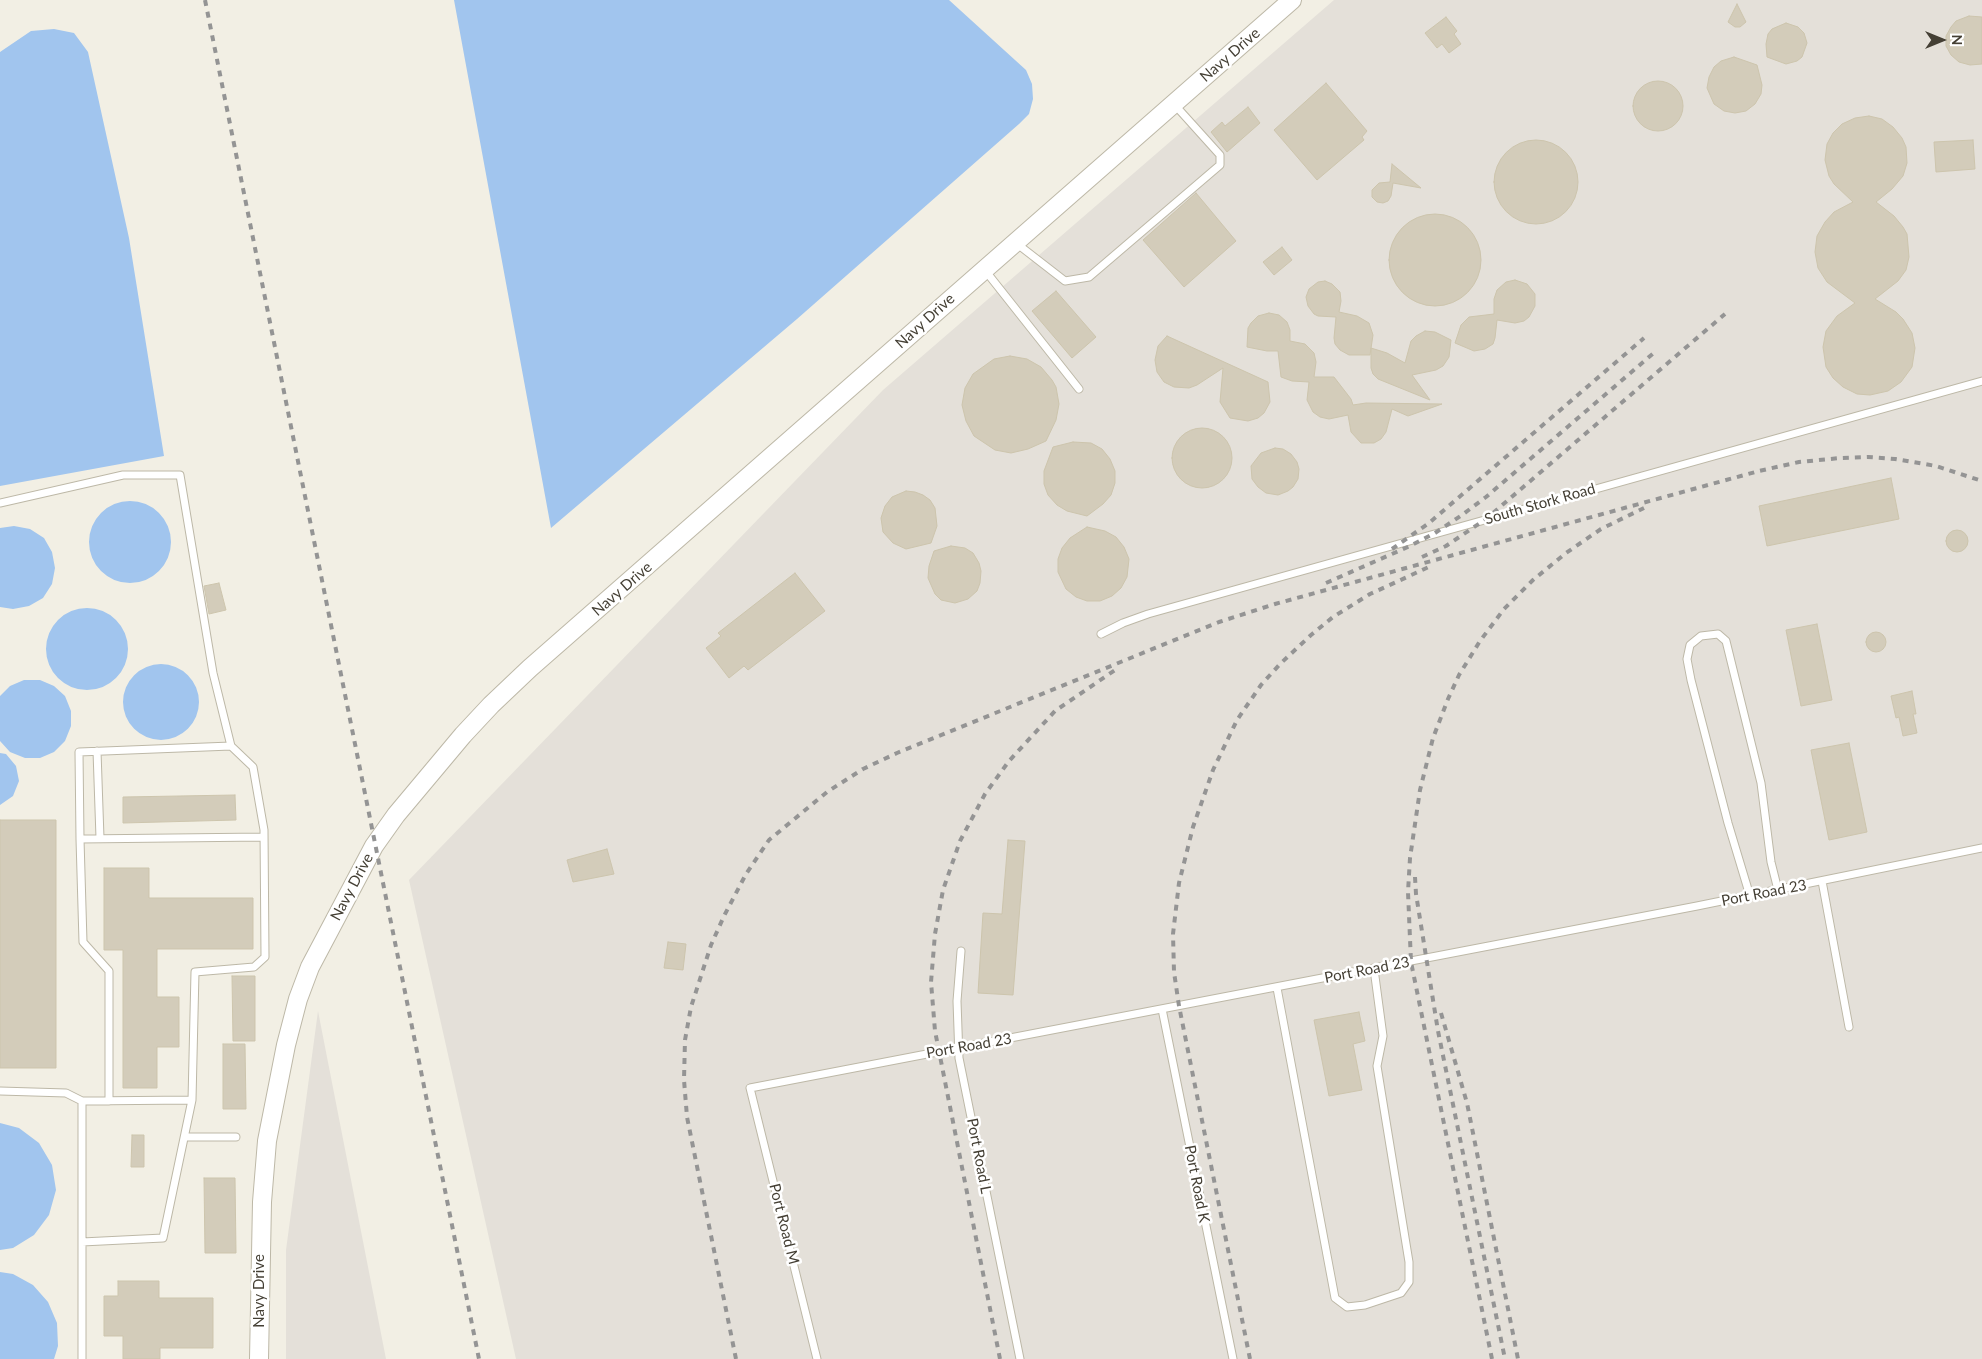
<!DOCTYPE html>
<html>
<head>
<meta charset="utf-8">
<style>
	body { margin:0 }
	#map { position:relative; width:1982px; height:1359px; overflow:hidden; background:#f2efe4; font-family:Lato,sans-serif }
	canvas { display:block }
	.north { position:absolute; left:1917px; top:15px; width:50px; height:50px; -webkit-text-stroke:4px #fff; paint-order:stroke; rotate:90deg; font-size:14px; font-weight:700; line-height:20px; text-align:center; color:#443f34 }
	.north::after { content:''; display:block; margin:auto; width:18px; height:22px; background:#443f34; clip-path:polygon(50% 0,100% 100%,50% 72%,0 100%) }
</style>
</head>
<body>
<div id="map">
<canvas width="1982" height="1359"></canvas>
<div class="north">N</div>
</div>
<script>
const ctx = document.querySelector('canvas').getContext('2d');
ctx.lineJoin = 'round';
function fill(path, color) { ctx.fillStyle = color; ctx.fill(path, 'evenodd'); }
const toPath = rows => new Path2D(rows.map(r => 'M' + r).join(''));
function trace(path, color, width, dash) { ctx.strokeStyle = color; ctx.lineWidth = width; ctx.lineCap = dash ? 'butt' : 'round'; ctx.setLineDash(dash || []); ctx.stroke(path); }
function drawText(font, color, halo, rows, align = 'center') {
  ctx.font = font + ' Lato,sans-serif'; ctx.lineWidth = 5; ctx.setLineDash([]); ctx.textBaseline = 'middle'; ctx.strokeStyle = halo; ctx.fillStyle = color; for (const [text, x, y, turn = 0] of rows) {
    ctx.save(); ctx.translate(x, y); ctx.rotate((+turn || 0) * Math.PI / 180); ctx.textAlign = isNaN(turn) ? turn : align; if (halo) ctx.strokeText(text, 0, 0); ctx.fillText(text, 0, 0); ctx.restore();
  }
}
fill(toPath([
	[1334,0,1982,0,1982,1359,516,1359,409,880,883,390],
	[318,1011,386,1359,286,1359,286,1250]
]), '#e4e0d9');
fill(toPath([
	[454,0,949,0,1026,70,1032,84,1033,99,1029,114,1019,124,797,319,551,528],
	[54,29,74,33,88,52,129,238,164,456,0,486,0,52,31,31],
	'89 542a41 41 0 1 1 82 0a41 41 0 1 1-82 0Z',
	[14,526,30,529,44,538,52,552,55,568,52,584,43,598,29,606,13,609,0,607,0,528],
	'46 649a41 41 0 1 1 82 0a41 41 0 1 1-82 0Z',
	'123 702a38 38 0 1 1 76 0a38 38 0 1 1-76 0Z',
	[24,680,40,680,54,686,65,696,71,711,71,726,65,741,54,752,40,758,25,758,10,752,0,741,0,696,10,686],
	[0,753,6,754,16,766,19,781,13,796,0,805],
	[0,1123,19,1128,39,1143,52,1165,56,1190,49,1215,34,1235,13,1248,0,1250],
	[0,1272,13,1274,33,1285,48,1302,57,1323,58,1346,54,1359,0,1359]
]), '#a1c5ee');
const building = toPath([
	[1737,4,1746,22,1740,27,1735,27,1728,22,1737,4],
	[1969,16,1982,17,1982,64,1970,65,1959,62,1951,55,1946,46,1946,36,1951,27,1956,21,1969,16],
	[1446,17,1457,31,1454,34,1461,44,1449,53,1442,44,1437,48,1425,33,1446,17],
	[1786,23,1798,27,1804,33,1807,43,1802,57,1797,61,1786,64,1767,57,1766,44,1768,34,1772,29,1786,23],
	[1734,57,1757,65,1762,85,1761,94,1755,104,1746,111,1735,113,1724,111,1714,104,1707,88,1709,77,1714,67,1721,61,1734,57],
	'1633 106a25 25 0 1 1 50 0a25 25 0 1 1-50 0Z',
	[1326,83,1367,131,1362,137,1364,140,1317,180,1274,130,1326,83],
	[1248,107,1260,123,1227,152,1211,132,1222,122,1225,126,1248,107],
	[1869,116,1882,119,1893,127,1902,138,1906,147,1907,163,1903,176,1892,189,1876,202,1894,216,1903,227,1907,234,1909,257,1906,270,1898,281,1875,299,1896,312,1903,319,1912,333,1915,348,1912,367,1901,382,1888,391,1870,395,1857,394,1843,387,1833,378,1826,367,1823,347,1826,331,1837,316,1855,303,1827,282,1818,268,1815,252,1817,236,1825,222,1834,212,1853,202,1834,184,1829,176,1825,160,1827,144,1833,133,1842,124,1855,118,1869,116],
	[1973,140,1975,169,1936,172,1934,142,1973,140],
	'1494 182a42 42 0 1 1 84 0a42 42 0 1 1-84 0Z',
	[1392,164,1421,188,1393,183,1391,196,1388,201,1383,203,1377,202,1372,197,1372,190,1379,183,1390,182,1392,164],
	[1196,193,1236,241,1184,287,1143,240,1196,193],
	'1389 260a46 46 0 1 1 92 0a46 46 0 1 1-92 0Z',
	[1282,247,1292,260,1274,275,1263,262,1282,247],
	[1515,280,1527,284,1535,294,1535,306,1529,317,1524,321,1515,323,1497,320,1495,338,1493,344,1485,349,1474,351,1455,343,1461,325,1469,317,1494,314,1494,299,1497,290,1506,282,1515,280],
	[1325,281,1332,284,1340,292,1341,301,1339,312,1357,316,1369,323,1373,335,1370,355,1349,355,1340,350,1335,344,1334,338,1336,317,1318,316,1314,314,1308,306,1306,297,1309,289,1318,282,1325,281],
	[1056,291,1096,337,1072,358,1032,311,1056,291],
	[1269,313,1279,315,1287,322,1290,330,1290,341,1305,344,1314,353,1316,362,1314,377,1334,377,1351,399,1353,405,1366,403,1442,404,1408,416,1392,409,1386,432,1381,439,1374,443,1361,443,1351,432,1348,415,1329,419,1320,417,1313,412,1307,400,1309,382,1292,381,1281,377,1278,351,1267,351,1247,347,1248,328,1251,323,1258,316,1269,313],
	[1425,331,1435,332,1451,340,1449,357,1443,366,1436,370,1412,375,1430,400,1378,379,1373,374,1371,368,1371,348,1387,353,1405,363,1411,341,1416,336,1425,331],
	[1167,336,1268,382,1270,402,1264,413,1258,418,1248,421,1230,418,1220,402,1223,368,1197,385,1189,388,1174,387,1164,382,1157,372,1155,360,1158,346,1167,336],
	[1010,356,1027,359,1041,367,1052,380,1056,387,1059,404,1056,420,1046,441,1028,449,1011,453,995,450,974,436,966,421,962,405,965,388,973,374,994,359,1010,356],
	'1172 458a30 30 0 1 1 60 0a30 30 0 1 1-60 0Z',
	[1073,442,1091,443,1102,449,1110,459,1115,471,1115,483,1111,495,1103,504,1087,516,1067,511,1057,505,1048,495,1044,484,1044,471,1053,447,1073,442],
	[1275,448,1283,449,1291,454,1297,462,1299,469,1298,479,1293,487,1288,491,1278,495,1266,493,1258,487,1252,479,1251,466,1261,453,1275,448],
	[1891,478,1899,519,1767,546,1759,506,1891,478],
	[906,491,915,492,923,495,930,500,935,508,937,526,931,543,906,549,893,543,883,532,881,518,885,506,892,497,906,491],
	[1087,527,1105,531,1116,537,1124,547,1129,559,1127,577,1121,588,1112,596,1100,601,1087,601,1076,597,1066,589,1058,572,1058,559,1062,548,1070,538,1087,527],
	'1946 541a11 11 0 1 1 22 0a11 11 0 1 1-22 0Z',
	[951,546,965,548,973,553,979,563,981,571,980,583,977,591,968,599,955,603,941,600,935,594,928,578,929,566,934,551,951,546],
	[795,573,825,611,748,670,744,666,729,678,706,648,721,636,718,633,795,573],
	[219,583,226,610,209,614,204,586,219,583],
	[1817,624,1832,700,1801,706,1786,630,1817,624],
	'1866 642a10 10 0 1 1 20 0a10 10 0 1 1-20 0Z',
	[1912,691,1916,714,1913,714,1917,733,1903,736,1899,717,1896,718,1891,696,1912,691],
	[1849,743,1867,832,1829,840,1811,750,1849,743],
	[235,795,236,820,123,823,123,797,235,795],
	[0,820,56,820,56,1068,0,1068,0,820],
	[1008,840,1025,841,1013,995,978,993,983,913,1002,914,1008,840],
	[607,849,614,874,573,882,567,860,607,849],
	[104,868,149,868,149,898,253,898,253,949,157,949,157,997,179,997,179,1047,157,1047,157,1088,123,1088,123,950,104,950,104,868],
	[668,942,686,944,683,970,664,968,668,942],
	[232,976,255,976,255,1041,233,1041,232,976],
	[1359,1012,1365,1041,1353,1044,1362,1090,1329,1096,1314,1020,1359,1012],
	[223,1044,245,1044,246,1109,223,1109,223,1044],
	[132,1135,144,1135,144,1167,131,1167,132,1135],
	[204,1178,235,1178,236,1253,205,1253,204,1178],
	[118,1281,159,1281,159,1298,213,1298,213,1348,160,1348,160,1359,123,1359,123,1336,104,1336,104,1296,118,1296,118,1281]
]);
fill(building, '#d3ccba');
trace(building, '#cdc5ad', 1);
const service = toPath([
	[1016,243,1065,281,1089,277,1220,165,1220,155,1174,104],
	[984,269,1079,389],
	[0,503,123,475,180,475,213,673,231,746,253,767,264,830,265,957,254,967,195,972,192,1100],
	[1101,634,1123,623,1148,614,1982,381],
	[97,751,100,838],
	[80,839,79,752,231,746],
	[1822,881,1849,1027],
	[1750,896,1728,823,1691,680,1687,659,1690,645,1701,636,1718,634,1726,641,1761,783,1771,862,1778,890],
	[961,951,957,1001,959,1058,1020,1359],
	[1277,988,1335,1298,1347,1307,1365,1305,1401,1293,1409,1282,1409,1262,1377,1066,1383,1036,1374,969],
	[1162,1009,1233,1359],
	[0,1091,66,1093,82,1101,192,1100,163,1238,82,1242],
	[82,1101,82,1359],
	[109,1101,109,971,83,942,80,839,264,837],
	[185,1137,236,1137],
	[817,1359,750,1088,1697,906,1982,848]
]);
const tertiary = toPath([
	[259,1359,262,1202,267,1141,286,1045,298,999,310,967,374,846,396,815,463,735,491,705,530,668,1292,0]
]);
trace(service, '#bdb8a7', 9);
trace(tertiary, '#bdb8a7', 20);
trace(service, '#fff', 7);
trace(tertiary, '#fff', 18);
trace(toPath([
	[205,0,479,1359],
	[1392,549,1429,523,1644,338],
	[1422,557,1446,546,1486,519,1725,314],
	[1326,583,1410,546,1435,533,1462,515,1486,497,1656,351],
	[1415,877,1416,894,1438,1031,1505,1359],
	[1441,1013,1467,1103,1518,1359],
	[736,1359,687,1117,684,1080,685,1040,691,1007,711,945,724,916,746,874,769,840,827,792,863,769,897,753,1219,622,1275,604,1759,471,1799,462,1840,458,1868,457,1895,459,1936,466,1982,481],
	[1000,1359,935,1031,931,982,935,934,943,890,960,841,985,794,1009,761,1055,711,1118,668],
	[1250,1359,1179,1006,1174,972,1173,934,1179,883,1193,827,1213,770,1237,720,1261,685,1280,664,1311,635,1333,617,1370,594,1431,566],
	[1492,1359,1411,962,1408,892,1410,858,1420,790,1433,738,1448,699,1459,675,1480,641,1504,609,1533,580,1566,553,1601,529,1644,508]
]), '#949494', 4, [6, 6]);
drawText('15px', '#443f34', '#fff', [
	["Navy Drive",1230,55,-41],
	["Navy Drive",925,321,-42],
	["South Stork Road",1540,504,-16],
	["Navy Drive",622,589,-41],
	["Navy Drive",352,887,-62],
	["Port Road 23",1764,893,-11],
	["Port Road 23",1367,970,-11],
	["Port Road 23",969,1046,-10],
	["Port Road L",979,1156,79],
	["Port Road K",1197,1184,79],
	["Port Road M",784,1224,76],
	["Navy Drive",259,1291,-90]
]);
</script>
</body>
</html>
